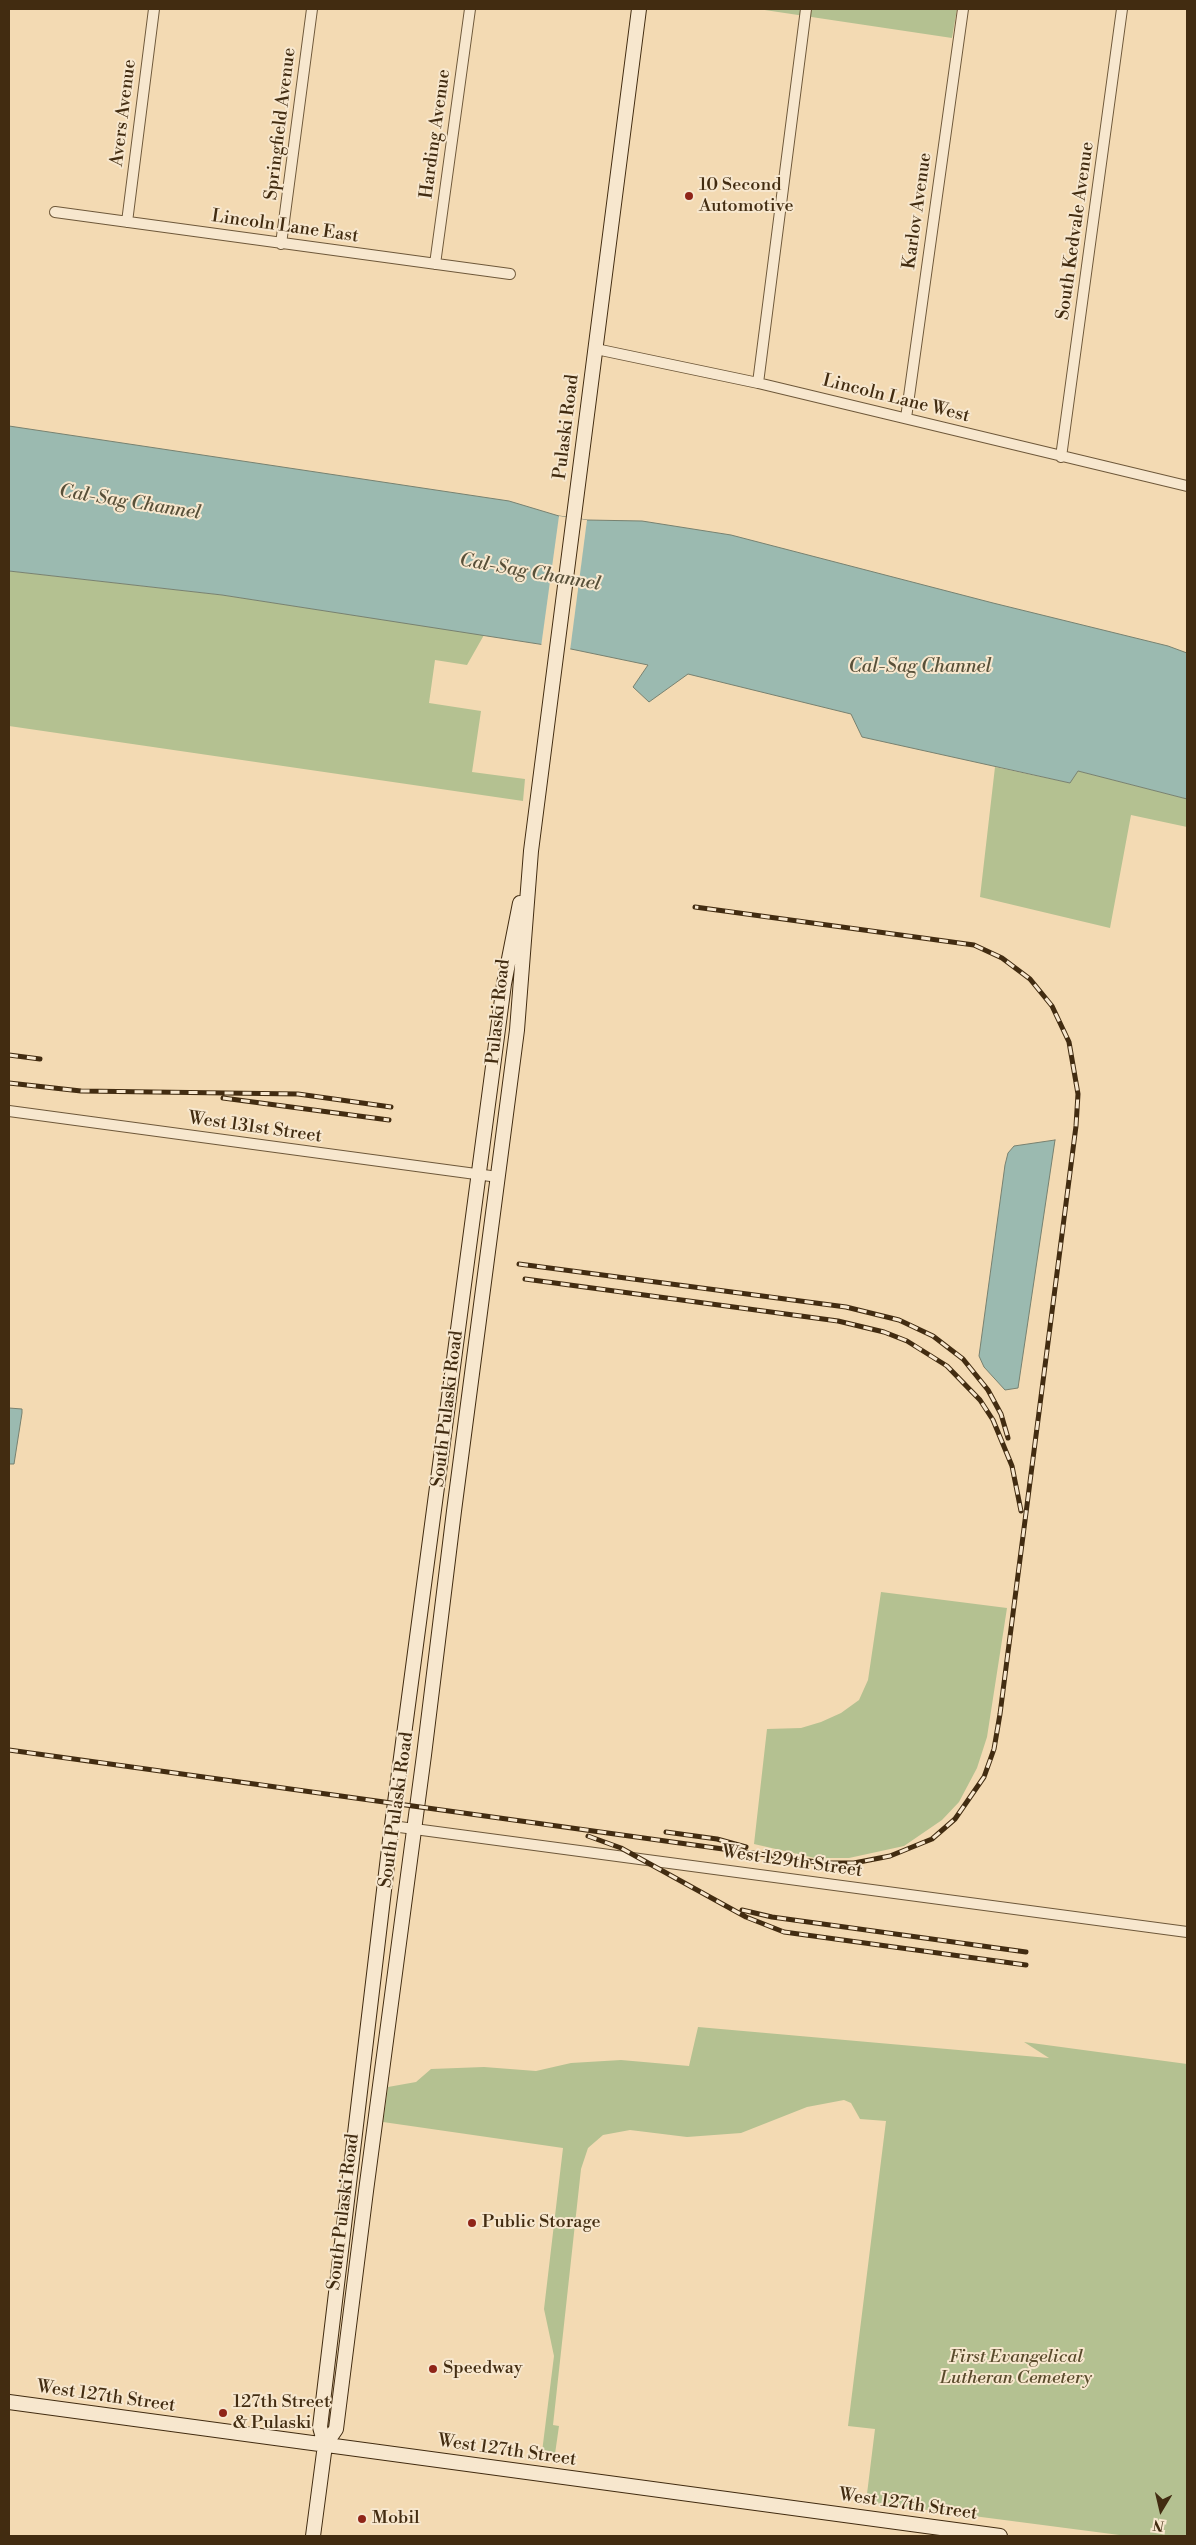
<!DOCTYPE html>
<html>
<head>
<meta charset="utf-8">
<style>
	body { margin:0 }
	#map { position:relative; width:1196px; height:2545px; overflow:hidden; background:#f3dab3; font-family:"Libre Bodoni",serif }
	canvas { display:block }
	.frame { position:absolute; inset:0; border:10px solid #422c11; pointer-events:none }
	.north { position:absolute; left:1136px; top:2485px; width:50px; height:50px; -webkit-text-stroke:4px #f7e7ce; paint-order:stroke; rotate:189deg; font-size:14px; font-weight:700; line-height:20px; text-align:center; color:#422c11 }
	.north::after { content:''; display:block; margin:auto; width:18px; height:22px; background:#422c11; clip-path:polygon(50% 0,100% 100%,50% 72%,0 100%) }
</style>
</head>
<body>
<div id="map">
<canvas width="1196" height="2545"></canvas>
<div class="frame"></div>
<div class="north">N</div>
</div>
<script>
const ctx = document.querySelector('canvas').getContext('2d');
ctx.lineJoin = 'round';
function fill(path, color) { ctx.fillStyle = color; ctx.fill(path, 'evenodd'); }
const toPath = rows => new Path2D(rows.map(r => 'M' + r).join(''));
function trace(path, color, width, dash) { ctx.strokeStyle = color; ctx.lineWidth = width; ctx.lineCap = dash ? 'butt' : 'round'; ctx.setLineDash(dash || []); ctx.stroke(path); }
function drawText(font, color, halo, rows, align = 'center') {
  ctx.font = font + ' "Libre Bodoni",serif'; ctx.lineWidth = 4; ctx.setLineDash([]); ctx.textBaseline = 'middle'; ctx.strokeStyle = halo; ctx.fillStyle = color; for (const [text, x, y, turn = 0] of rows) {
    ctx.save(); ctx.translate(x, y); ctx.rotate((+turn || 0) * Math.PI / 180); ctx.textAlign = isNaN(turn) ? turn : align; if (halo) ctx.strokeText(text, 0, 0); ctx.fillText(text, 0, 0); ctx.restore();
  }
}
fill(toPath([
	[758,9,957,9,952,38],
	[9,571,222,595,484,635,467,665,435,660,429,703,481,711,472,772,525,779,523,801,9,726],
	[995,767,1070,783,1078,771,1187,799,1187,827,1131,815,1110,928,980,897],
	[881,1592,1007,1608,987,1737,977,1768,959,1802,942,1820,904,1846,849,1858,815,1858,754,1844,767,1729,801,1728,821,1722,841,1713,859,1700,868,1680],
	[698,2027,1049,2058,1024,2042,1187,2064,1187,2536,1127,2536,866,2502,875,2429,848,2426,886,2121,860,2119,851,2103,844,2100,807,2107,741,2133,687,2137,630,2130,603,2135,588,2148,581,2169,553,2425,559,2426,555,2454,542,2452,554,2356,544,2309,563,2148,383,2122,388,2087,416,2082,431,2069,484,2067,536,2071,571,2063,621,2060,689,2066]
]), '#b4c191');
const water = toPath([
	[9,426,509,501,559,516,587,520,642,521,731,535,993,603,1168,646,1187,653,1187,799,1078,771,1070,783,862,737,851,714,688,674,649,702,633,687,648,665,571,649,222,595,9,571,9,426],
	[1055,1140,1018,1388,1005,1390,984,1367,979,1356,1005,1165,1008,1153,1014,1146,1055,1140],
	[9,1408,22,1409,22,1413,14,1464,9,1464,9,1408]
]);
fill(water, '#9bbab0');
trace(water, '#778170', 1);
fill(toPath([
	[559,516,587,520,570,651,541,647]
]), '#f3dab3');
const minor = toPath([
	[55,212,510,274],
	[127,222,154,9],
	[281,244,312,9],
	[435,264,470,9],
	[596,349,758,383,1187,486],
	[758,383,806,9],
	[906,418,963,9],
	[1061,457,1122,9],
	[9,1111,498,1177],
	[392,1826,1187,1932]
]);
const secondary = toPath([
	[9,2402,1000,2536],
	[325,2445,336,2429,366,2191,424,1755,454,1511,517,1030,531,851,639,9],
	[313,2536,325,2445,320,2427,390,1840,504,984,520,903]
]);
trace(minor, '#6e583a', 12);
trace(secondary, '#422c11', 16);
trace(minor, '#f7e7ce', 10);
trace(secondary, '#f7e7ce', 14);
const rail = toPath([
	[9,1055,40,1059],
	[9,1083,81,1091,298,1094,391,1107],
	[223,1098,389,1120],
	[519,1264,846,1307,899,1320,933,1336,963,1359,988,1390,1001,1414,1008,1438],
	[525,1279,838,1321,884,1332,907,1341,947,1366,980,1400,993,1420,1012,1466,1021,1511],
	[9,1750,824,1863,854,1863,890,1856,932,1839,955,1819,984,1777,994,1749,1000,1714,1076,1126,1078,1094,1069,1042,1052,1006,1030,979,1002,958,974,945,695,907],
	[666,1832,717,1839,746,1847],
	[588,1836,621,1848,746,1917,784,1932,1026,1965],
	[742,1910,772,1917,1026,1952]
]);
trace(rail, '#422c11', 5);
trace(rail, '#f7e7ce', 3, [9]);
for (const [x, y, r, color] of [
	[689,196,5,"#8f2418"],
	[472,2223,5,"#8f2418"],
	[433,2369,5,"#8f2418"],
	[223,2413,5,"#8f2418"],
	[362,2519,5,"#8f2418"]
]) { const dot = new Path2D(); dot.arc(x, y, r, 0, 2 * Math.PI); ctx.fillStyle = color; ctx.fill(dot); trace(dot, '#f7e7ce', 2); }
drawText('18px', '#422c11', '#f7e7ce', [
	["Avers Avenue",124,113,-83],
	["Springfield Avenue",281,124,-83],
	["Harding Avenue",436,134,-82],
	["Karlov Avenue",918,211,-82],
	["Lincoln Lane East",285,227,8],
	["South Kedvale Avenue",1076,231,-82],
	["Lincoln Lane West",896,399,14],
	["Pulaski Road",567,427,-83],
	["Pulaski Road",499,1012,-84],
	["West 131st Street",255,1128,8],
	["South Pulaski Road",448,1409,-83],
	["South Pulaski Road",397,1810,-82],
	["West 129th Street",792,1862,8],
	["South Pulaski Road",344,2212,-83],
	["West 127th Street",106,2397,8],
	["West 127th Street",507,2451,8],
	["West 127th Street",908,2505,8]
]);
drawText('18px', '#422c11', '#f7e7ce', [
	["10 Second",699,186],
	["Automotive",699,207],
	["Public Storage",482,2223],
	["Speedway",443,2369],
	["127th Street",233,2403],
	["& Pulaski",233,2424],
	["Mobil",372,2519]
], 'left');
drawText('italic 18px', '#594a2b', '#f7e7ce', [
	["First Evangelical",1016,2358],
	["Lutheran Cemetery",1016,2379]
]);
drawText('italic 19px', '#585039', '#f7e7ce', [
	["Cal-Sag Channel",130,503,9],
	["Cal-Sag Channel",530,573,10],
	["Cal-Sag Channel",920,667]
]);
</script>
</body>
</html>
